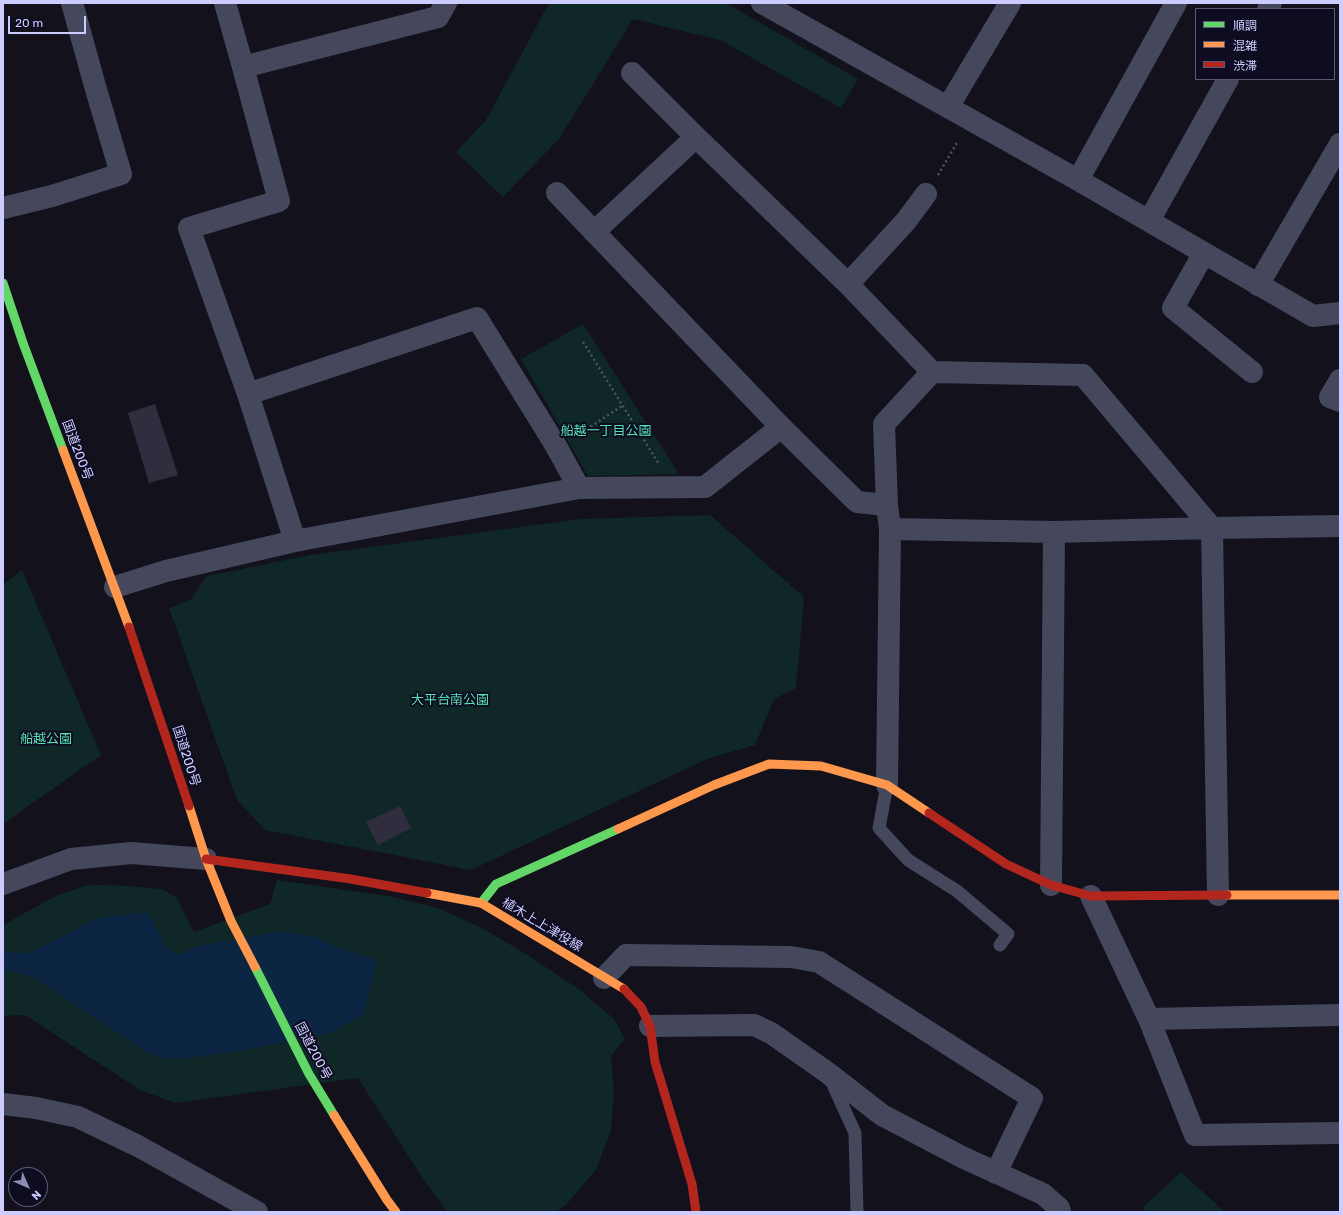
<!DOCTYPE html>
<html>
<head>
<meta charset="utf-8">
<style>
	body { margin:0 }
	#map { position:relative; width:1343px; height:1215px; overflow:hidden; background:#12111c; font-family:Rubik,"Noto Sans JP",sans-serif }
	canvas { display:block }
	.frame { position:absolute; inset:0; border:4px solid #cdccff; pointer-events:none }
	.legend { position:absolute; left:1195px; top:8px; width:140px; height:72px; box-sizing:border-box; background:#0e0c21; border:1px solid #5a597a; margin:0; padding:5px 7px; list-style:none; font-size:12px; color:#cdccff }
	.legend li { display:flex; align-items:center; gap:8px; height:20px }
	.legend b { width:20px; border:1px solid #5a597a }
	.north { position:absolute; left:8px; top:1167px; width:40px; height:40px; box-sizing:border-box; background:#0e0c21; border:1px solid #5a597a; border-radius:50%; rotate:135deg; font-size:11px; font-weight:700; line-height:16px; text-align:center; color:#cdccff }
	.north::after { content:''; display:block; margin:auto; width:14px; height:18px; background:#8c8bb0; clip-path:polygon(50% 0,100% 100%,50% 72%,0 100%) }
	.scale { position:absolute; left:8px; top:16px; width:78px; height:18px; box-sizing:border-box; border:2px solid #cdccff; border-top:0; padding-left:5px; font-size:12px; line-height:14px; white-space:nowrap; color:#cdccff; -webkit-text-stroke:3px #0e0c21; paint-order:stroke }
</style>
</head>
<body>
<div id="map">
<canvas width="1343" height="1215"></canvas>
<div class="frame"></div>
<ul class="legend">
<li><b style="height:5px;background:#63d668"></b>順調</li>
<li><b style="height:5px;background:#ff974d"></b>混雑</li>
<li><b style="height:5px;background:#b3261e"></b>渋滞</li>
</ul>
<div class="north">N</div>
<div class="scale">20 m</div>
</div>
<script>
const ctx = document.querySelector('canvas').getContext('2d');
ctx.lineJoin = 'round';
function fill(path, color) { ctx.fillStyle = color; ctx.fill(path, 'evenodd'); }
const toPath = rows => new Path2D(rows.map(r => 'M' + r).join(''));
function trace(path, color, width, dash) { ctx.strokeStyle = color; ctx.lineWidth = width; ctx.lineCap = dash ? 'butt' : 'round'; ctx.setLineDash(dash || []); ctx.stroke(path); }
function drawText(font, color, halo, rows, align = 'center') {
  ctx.font = font + ' Rubik,"Noto Sans JP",sans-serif'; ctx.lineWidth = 4; ctx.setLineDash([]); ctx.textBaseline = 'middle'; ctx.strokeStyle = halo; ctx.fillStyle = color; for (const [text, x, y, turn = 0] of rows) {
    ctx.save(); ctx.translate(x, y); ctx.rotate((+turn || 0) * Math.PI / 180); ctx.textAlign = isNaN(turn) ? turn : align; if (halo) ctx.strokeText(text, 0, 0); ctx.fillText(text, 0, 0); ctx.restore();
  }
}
fill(toPath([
	[549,3,726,3,858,79,841,108,720,40,633,19,559,139,503,197,456,152,486,120],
	[583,324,679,474,588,476,521,359],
	[710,515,804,597,796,688,774,699,755,745,707,759,471,870,265,830,237,800,169,608,191,599,207,576,310,555,581,519],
	[22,570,101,755,3,824,3,585],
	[277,880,388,896,438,908,486,930,529,956,577,988,613,1018,625,1039,611,1056,614,1092,611,1131,596,1170,566,1205,556,1212,447,1212,418,1171,358,1078,175,1103,140,1090,25,1015,3,1016,3,925,56,896,88,885,129,886,162,889,177,898,194,932,270,904],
	[1181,1172,1225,1212,1146,1212,1143,1207]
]), '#0f2726');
fill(toPath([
	[147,912,167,948,179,955,199,946,283,931,320,938,336,947,377,960,364,1014,333,1032,244,1050,191,1058,165,1059,145,1051,33,977,11,971,3,971,3,952,29,953,98,918]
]), '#0c2542');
fill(toPath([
	[155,404,178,475,149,483,128,413],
	[400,806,411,828,378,845,366,822]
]), '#302e3e');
trace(toPath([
	[938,175,958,141],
	[583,342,659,464],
	[578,435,622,406]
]), '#465763', 2.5, [2, 3]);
trace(toPath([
	[887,785,879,828,908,860,957,891,1008,934,1000,945],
	[830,1078,855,1133,857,1212]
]), '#45475d', 13);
trace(toPath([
	[225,3,243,67,279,201,189,228,248,394,295,541],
	[762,3,1078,180,1313,316,1340,313],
	[1268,9,1271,3],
	[243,67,438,17,446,3],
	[632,73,696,137,848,284,932,372,1083,375,1212,528,1218,895],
	[948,107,1010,3],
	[1078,180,1176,3],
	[557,193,781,427,857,502,887,505],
	[3,208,52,196,121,174,95,86,72,3],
	[1149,221,1228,79],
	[594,232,696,137],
	[1204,253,1173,308,1252,372],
	[848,284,906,221,926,194],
	[1258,285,1340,144],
	[1340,380,1330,397,1340,401],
	[248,394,477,318,556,446,579,488],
	[890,529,1054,532,1212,528,1340,526],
	[115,587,166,571,295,541,579,488,705,487,781,427],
	[887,785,890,529,887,505,884,424,932,372],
	[3,884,71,859,131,853,206,859],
	[1051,885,1054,532],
	[1091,896,1149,1019,1195,1135,1340,1133],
	[604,978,626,955,791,957,819,962,1032,1098,996,1173],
	[1149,1019,1340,1015],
	[650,1026,754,1025,771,1033,828,1073,882,1115,962,1157,1043,1194,1059,1208,1060,1212],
	[3,1104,36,1108,78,1117,138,1146,257,1212]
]), '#45475d', 22);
trace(toPath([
	[3,283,23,343,63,450],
	[481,903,496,884,618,829],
	[255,967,309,1074,334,1115]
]), '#63d668', 9);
trace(toPath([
	[63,450,129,627],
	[189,806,206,859,231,921,255,967],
	[618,829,714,785,769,764,821,766,887,785,929,813],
	[427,893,481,903,624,989],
	[1227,895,1340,895],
	[334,1115,387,1200,396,1212]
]), '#ff974d', 9);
trace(toPath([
	[129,627,189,806],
	[929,813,1006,864,1051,885,1091,896,1227,895],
	[206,859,351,879,427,893],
	[624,989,641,1007,650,1026,655,1062,692,1184,696,1212]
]), '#b3261e', 9);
drawText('13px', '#55e2b1', '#0e0c21', [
	["船越一丁目公園",606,431],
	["大平台南公園",450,700],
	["船越公園",46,739]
]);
drawText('13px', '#cdccff', '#0e0c21', [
	["国道200号",77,450,69],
	["国道200号",186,756,72],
	["植木上上津役線",542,925,31],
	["国道200号",313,1051,62]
]);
</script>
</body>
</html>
